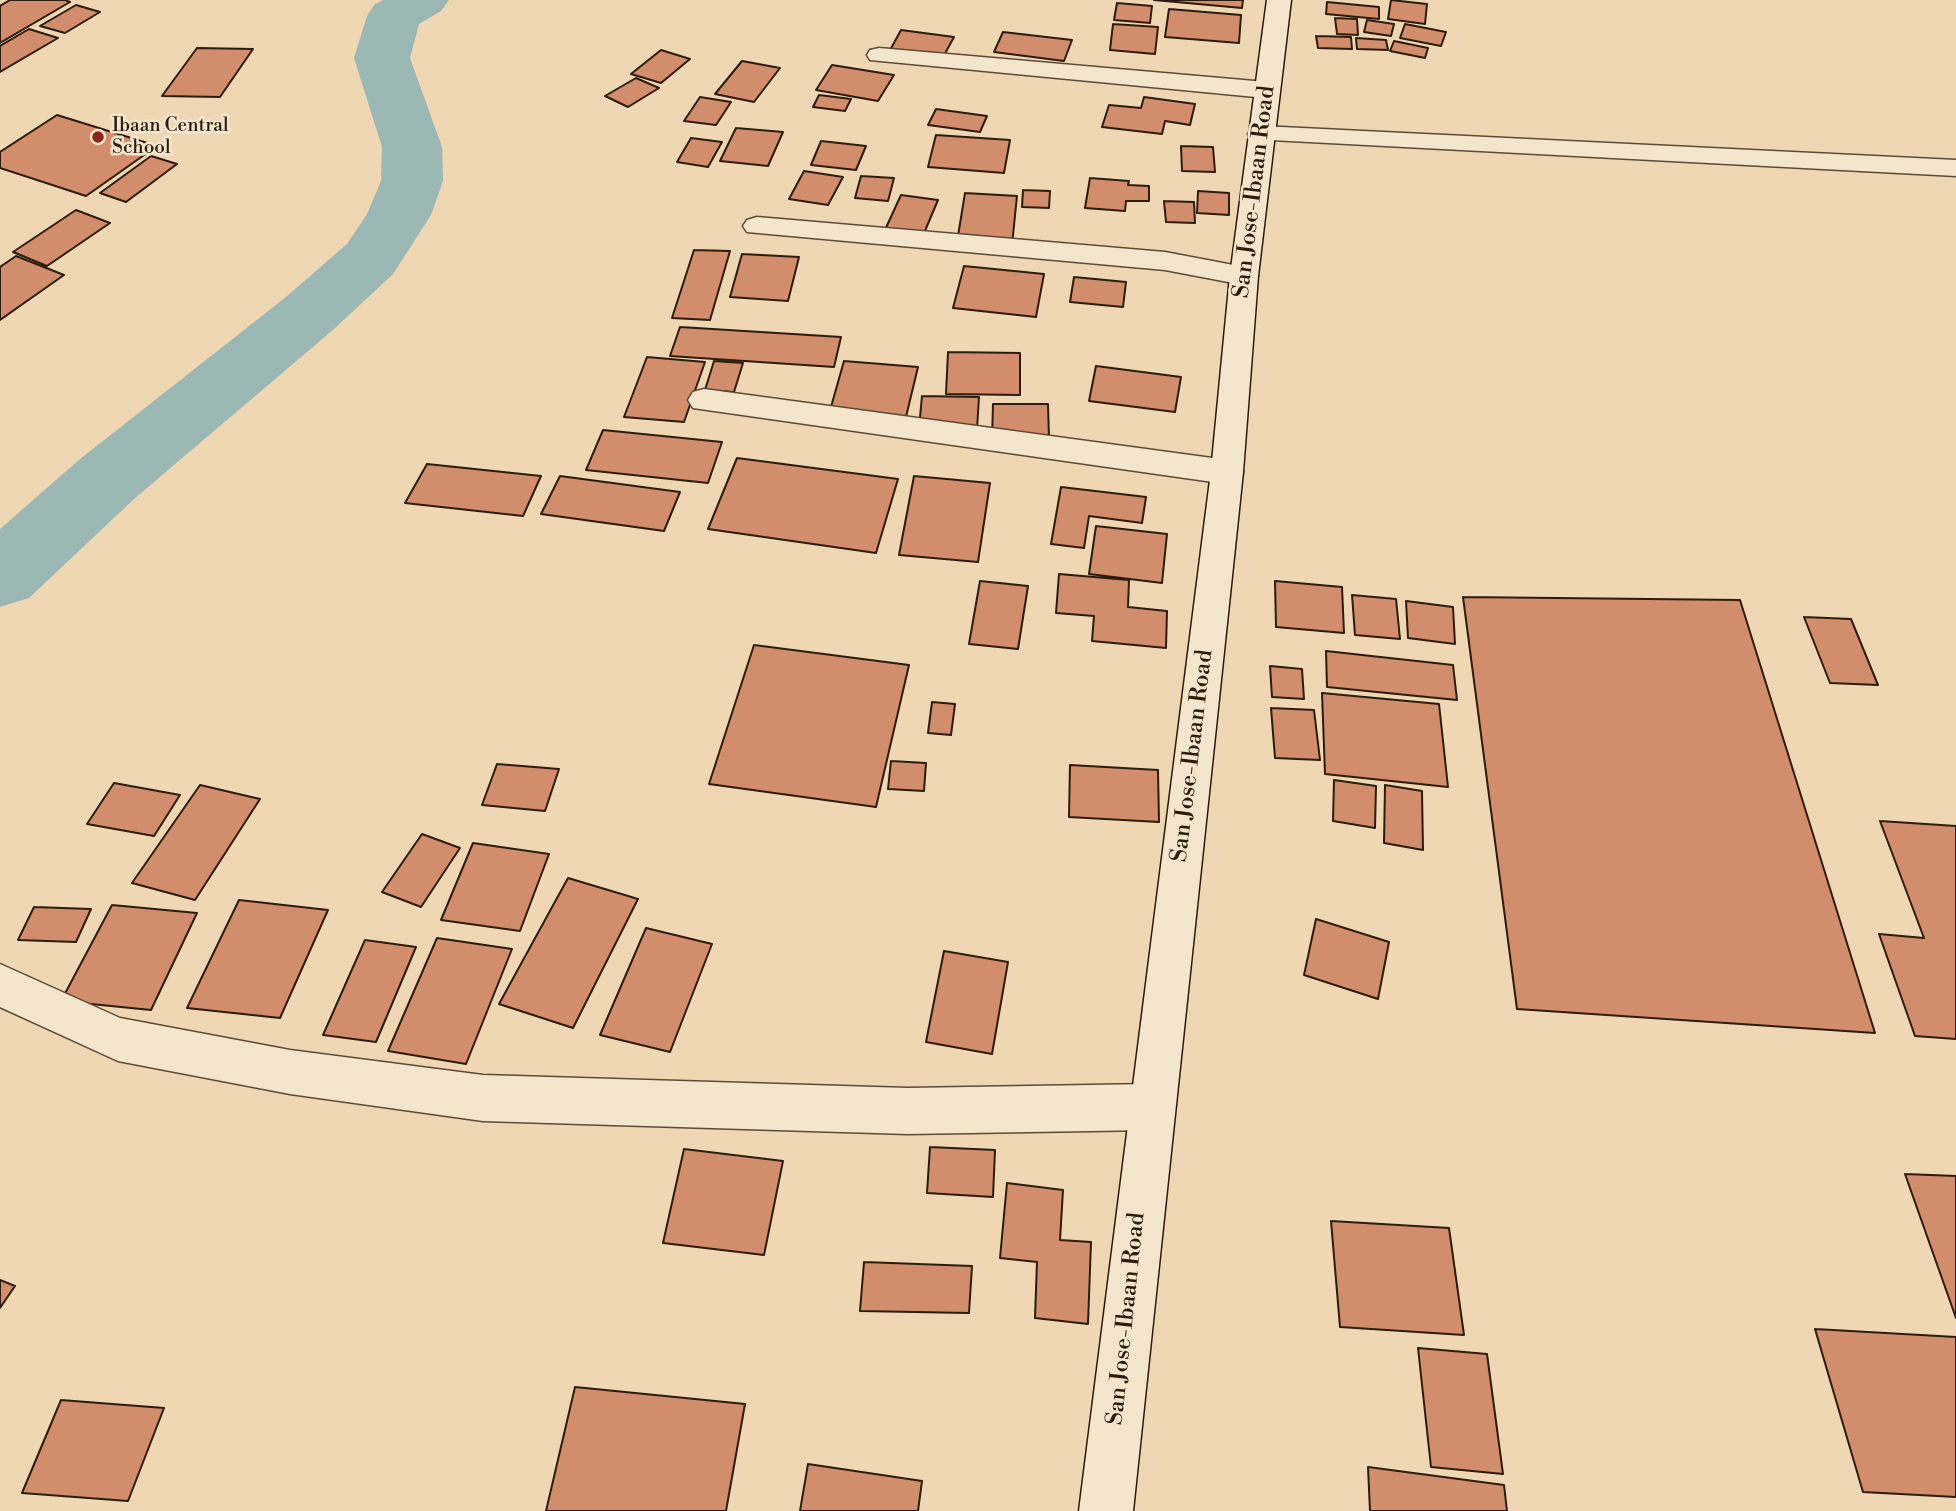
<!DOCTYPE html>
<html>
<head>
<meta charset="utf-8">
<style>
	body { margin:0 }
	canvas { display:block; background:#eed7b2 }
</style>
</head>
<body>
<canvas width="1956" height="1511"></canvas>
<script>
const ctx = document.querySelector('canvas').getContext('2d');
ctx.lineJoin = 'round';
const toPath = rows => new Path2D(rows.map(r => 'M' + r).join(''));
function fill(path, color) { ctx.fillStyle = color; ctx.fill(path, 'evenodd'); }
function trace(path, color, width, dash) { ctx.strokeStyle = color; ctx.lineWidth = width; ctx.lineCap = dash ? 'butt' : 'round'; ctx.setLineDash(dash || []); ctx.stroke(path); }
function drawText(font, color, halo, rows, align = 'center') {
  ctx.font = font + ' "Libre Bodoni",serif'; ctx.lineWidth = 5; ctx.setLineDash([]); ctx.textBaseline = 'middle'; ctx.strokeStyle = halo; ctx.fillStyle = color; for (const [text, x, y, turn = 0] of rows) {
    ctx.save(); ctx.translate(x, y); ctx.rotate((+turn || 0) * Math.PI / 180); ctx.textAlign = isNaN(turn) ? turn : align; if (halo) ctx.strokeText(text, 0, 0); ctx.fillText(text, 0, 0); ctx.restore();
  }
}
fill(toPath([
	[383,0,449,0,441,11,419,24,410,58,442,147,443,181,431,215,393,274,334,329,134,499,29,598,0,607,0,529,80,459,286,297,347,244,367,214,381,181,382,147,354,58,367,16,375,4,383,0]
]), '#9cb8b4');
const building = toPath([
	[10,0,65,0,70,2,0,43,0,6,10,0],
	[1154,0,1243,0,1242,8,1154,0],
	[1391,0,1427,4,1425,24,1388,19,1391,0],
	[1327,2,1379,7,1379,19,1326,14,1327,2],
	[1117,3,1152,6,1150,23,1114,20,1117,3],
	[76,5,100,12,65,33,40,26,76,5],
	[1169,9,1241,15,1239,43,1165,37,1169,9],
	[1335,18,1357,19,1358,35,1337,34,1335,18],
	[1367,20,1394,24,1391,36,1364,32,1367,20],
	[1113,24,1158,27,1155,54,1110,50,1113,24],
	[1405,24,1446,32,1441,46,1400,38,1405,24],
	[29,29,58,38,0,72,0,46,29,29],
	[901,30,954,37,942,59,889,52,901,30],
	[1003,32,1072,40,1064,61,994,52,1003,32],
	[1316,36,1351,37,1352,49,1318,48,1316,36],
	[1356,38,1386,40,1388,50,1357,49,1356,38],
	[1394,41,1428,48,1425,58,1390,51,1394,41],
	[197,48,253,49,220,97,162,96,197,48],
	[661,50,690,59,661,83,631,74,661,50],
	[742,61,780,68,754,102,715,94,742,61],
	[832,65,894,75,878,101,816,90,832,65],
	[636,78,659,88,628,107,605,96,636,78],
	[819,95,851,99,845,111,813,107,819,95],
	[700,97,731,102,716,125,684,121,700,97],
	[1144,97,1195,104,1190,125,1165,121,1162,134,1102,127,1109,105,1141,108,1144,97],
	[936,109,987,116,980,132,928,125,936,109],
	[57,115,157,146,86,196,0,168,0,152,57,115],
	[736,128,783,132,768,166,720,161,736,128],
	[936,135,1010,140,1004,173,928,167,936,135],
	[691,138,722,142,708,167,677,162,691,138],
	[821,141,866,146,856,170,811,165,821,141],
	[1181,146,1213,147,1215,172,1182,171,1181,146],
	[151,156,177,164,126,202,100,193,151,156],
	[804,171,843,177,828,205,789,199,804,171],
	[861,176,894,178,888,201,855,198,861,176],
	[1090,178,1129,181,1128,185,1149,186,1149,201,1126,201,1125,211,1085,208,1090,178],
	[1023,190,1050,191,1049,208,1022,207,1023,190],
	[1198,191,1229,193,1229,215,1197,213,1198,191],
	[965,193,1017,196,1012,245,957,242,965,193],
	[901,195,938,200,922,238,884,232,901,195],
	[1164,201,1194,202,1195,223,1166,222,1164,201],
	[76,210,110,223,47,266,13,252,76,210],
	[694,250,730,251,710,320,672,318,694,250],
	[742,254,799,257,788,301,730,297,742,254],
	[16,256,64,275,0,320,0,267,16,256],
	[964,266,1044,274,1036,317,953,308,964,266],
	[1074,277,1126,282,1123,307,1070,302,1074,277],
	[680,327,841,337,834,367,670,356,680,327],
	[948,352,1020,353,1020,395,946,394,948,352],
	[647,357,705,362,684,422,624,417,647,357],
	[714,361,743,363,734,392,705,390,714,361],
	[844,361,918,367,905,421,829,414,844,361],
	[1096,366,1181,377,1175,412,1089,401,1096,366],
	[922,396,979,397,977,429,919,428,922,396],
	[993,404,1048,404,1049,439,992,439,993,404],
	[603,430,722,442,708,483,586,470,603,430],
	[737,458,898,479,876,553,708,529,737,458],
	[427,464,541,476,523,516,405,503,427,464],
	[560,476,680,492,664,531,541,514,560,476],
	[914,476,990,483,978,562,899,555,914,476],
	[1061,487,1146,497,1142,523,1089,516,1084,548,1051,544,1061,487],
	[1096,526,1167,534,1162,583,1089,574,1096,526],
	[1059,574,1129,580,1128,607,1167,611,1166,648,1092,641,1094,616,1056,613,1059,574],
	[980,581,1028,586,1018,649,969,644,980,581],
	[1275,581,1342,587,1344,633,1276,627,1275,581],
	[1352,595,1396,599,1400,639,1355,635,1352,595],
	[1463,597,1740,600,1875,1033,1517,1009,1463,597],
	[1406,601,1453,607,1455,644,1408,638,1406,601],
	[1804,617,1851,619,1878,685,1830,683,1804,617],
	[754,645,909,665,876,807,709,784,754,645],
	[1326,651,1453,665,1457,700,1327,687,1326,651],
	[1270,666,1302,669,1304,699,1272,697,1270,666],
	[1322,693,1439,704,1448,787,1325,774,1322,693],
	[932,702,955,704,951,735,928,733,932,702],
	[1271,708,1314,710,1320,760,1275,758,1271,708],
	[891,761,926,763,924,791,888,789,891,761],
	[497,764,559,769,545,811,482,805,497,764],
	[1070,765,1158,770,1159,822,1069,817,1070,765],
	[1334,780,1376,786,1375,828,1333,821,1334,780],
	[114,783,180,795,154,836,87,824,114,783],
	[200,785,260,799,195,900,132,883,200,785],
	[1385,785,1422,791,1423,850,1384,843,1385,785],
	[1880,821,1956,826,1956,1039,1915,1036,1879,934,1924,938,1880,821],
	[422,834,460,848,421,907,382,892,422,834],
	[473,843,549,854,520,931,441,920,473,843],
	[568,878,638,899,573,1028,499,1004,568,878],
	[239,900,328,910,280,1018,187,1008,239,900],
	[112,905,197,913,151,1010,61,1001,112,905],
	[34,907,91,909,76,942,18,940,34,907],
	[1316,919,1389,942,1378,999,1304,975,1316,919],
	[646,928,712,944,670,1052,600,1035,646,928],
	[437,938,512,949,466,1064,388,1051,437,938],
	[365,940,416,947,376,1042,323,1035,365,940],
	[944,951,1008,962,992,1054,926,1042,944,951],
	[930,1147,995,1150,993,1197,927,1193,930,1147],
	[684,1149,783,1161,764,1255,663,1243,684,1149],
	[1905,1174,1956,1176,1956,1318,1905,1174],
	[1007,1183,1063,1190,1060,1240,1091,1242,1088,1324,1035,1318,1037,1262,1000,1258,1007,1183],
	[1331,1221,1449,1228,1464,1335,1340,1327,1331,1221],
	[864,1262,972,1266,969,1313,860,1311,864,1262],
	[0,1280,15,1286,0,1308,0,1280],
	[1815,1329,1956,1337,1956,1497,1863,1492,1815,1329],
	[1418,1348,1487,1354,1503,1474,1431,1467,1418,1348],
	[575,1387,745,1404,726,1511,546,1511,575,1387],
	[61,1400,164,1408,128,1501,22,1493,61,1400],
	[808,1464,922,1481,918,1511,800,1511,808,1464],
	[1368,1467,1504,1485,1507,1511,1370,1511,1368,1467]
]);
fill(building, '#d18d6c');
trace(building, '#2d1c0d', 2);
const minor = toPath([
	[879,48,1266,82,1275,85,1279,90,1275,95,1266,98,870,60,867,55,870,50,879,48],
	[1261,126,1956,160,1956,176,1252,139,1248,134,1252,129,1261,126],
	[757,217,1165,252,1244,267,1254,269,1258,276,1254,283,1244,285,1165,270,747,232,743,226,747,220,757,217],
	[704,389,1227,460,1239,464,1243,472,1239,480,1227,484,693,408,688,400,693,392,704,389]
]);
const tertiary = toPath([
	[0,964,120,1018,290,1050,483,1075,908,1088,1151,1084,1167,1091,1174,1107,1167,1123,1151,1130,908,1134,483,1121,290,1094,118,1061,0,1007,0,964]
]);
const secondary = toPath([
	[1267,0,1291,0,1258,276,1243,472,1133,1511,1079,1511,1211,472,1230,276,1267,0]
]);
trace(minor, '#5d4b36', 3);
trace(tertiary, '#5d4b36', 3);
trace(secondary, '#2d1c0d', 3);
fill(minor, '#f4e5cd');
fill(tertiary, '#f4e5cd');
fill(secondary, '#f4e5cd');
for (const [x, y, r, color] of [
	[98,137,7,"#8f2418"]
]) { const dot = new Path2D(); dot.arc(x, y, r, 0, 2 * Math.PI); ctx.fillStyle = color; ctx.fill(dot); trace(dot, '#f4e5cd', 2.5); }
drawText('19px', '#2d1c0d', '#f4e5cd', [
	["Ibaan Central",112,126],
	["School",112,148]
], 'left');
drawText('23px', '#2d1c0d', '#f4e5cd', [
	["San Jose-Ibaan Road",1255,192,-83],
	["San Jose-Ibaan Road",1193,756,-83],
	["San Jose-Ibaan Road",1127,1319,-84]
]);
</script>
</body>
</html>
